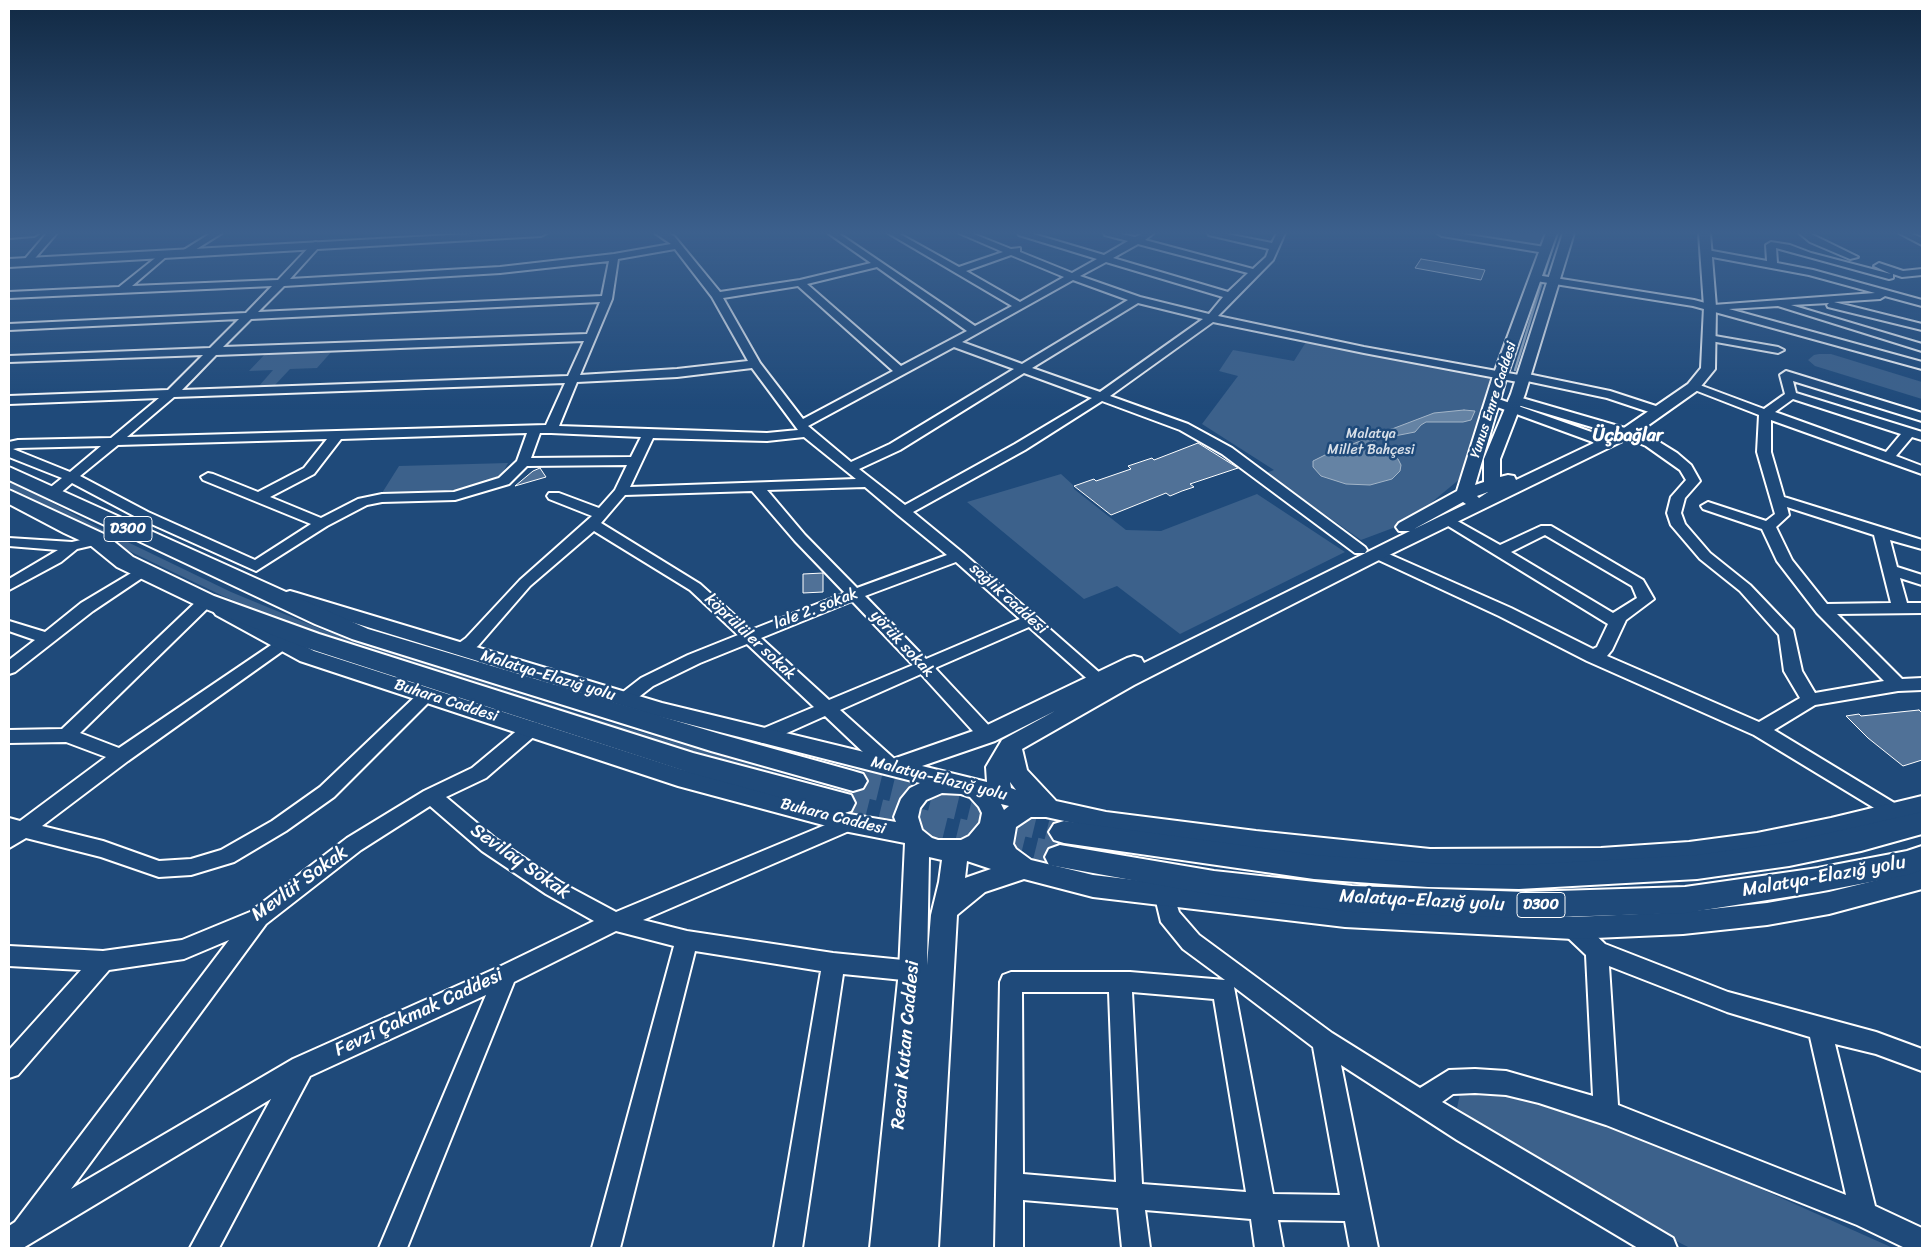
<!DOCTYPE html>
<html>
<head>
<meta charset="utf-8">
<style>
	body { margin:0 }
	#map { position:relative; width:1931px; height:1257px; overflow:hidden; background:#1f4a7a; font-family:Sriracha,sans-serif }
	canvas { display:block }
	.frame { position:absolute; inset:0; border:10px solid #fff; pointer-events:none }
</style>
</head>
<body>
<div id="map">
<canvas width="1931" height="1257"></canvas>
<div class="frame"></div>
</div>
<script>
const ctx = document.querySelector('canvas').getContext('2d');
ctx.lineJoin = 'round';
function fill(path, color) { ctx.fillStyle = color; ctx.fill(path, 'evenodd'); }
const toPath = rows => new Path2D(rows.map(r => 'M' + r).join(''));
function trace(path, color, width, dash) { ctx.strokeStyle = color; ctx.lineWidth = width; ctx.lineCap = dash ? 'butt' : 'round'; ctx.setLineDash(dash || []); ctx.stroke(path); }
function drawText(font, color, halo, rows, align = 'center') {
  ctx.font = font + ' Sriracha,sans-serif'; ctx.lineWidth = 5; ctx.setLineDash([]); ctx.textBaseline = 'middle'; ctx.strokeStyle = halo; ctx.fillStyle = color; for (const [text, x, y, turn = 0] of rows) {
    ctx.save(); ctx.translate(x, y); ctx.rotate((+turn || 0) * Math.PI / 180); ctx.textAlign = isNaN(turn) ? turn : align; if (halo) ctx.strokeText(text, 0, 0); ctx.fillText(text, 0, 0); ctx.restore();
  }
}
fill(toPath([
	[1439,233,1546,233,1541,249],
	[1306,342,1408,361,1490,379,1461,478,1420,512,1393,528,1361,540,1266,473,1274,470,1202,424,1238,376,1219,371,1233,350,1294,361],
	[333,350,317,368,290,369,275,385,259,386,273,370,249,371,267,352],
	[1819,354,1831,354,1922,382,1922,399,1815,366,1808,360,1814,355],
	[508,463,500,478,461,490,382,493,399,466],
	[1061,474,1073,485,1074,489,1126,530,1161,531,1257,494,1345,552,1180,634,1117,586,1084,599,967,502],
	[9,480,111,534,231,592,323,630,583,715,836,790,833,797,314,635,223,596,102,538,9,488],
	[1460,1094,1533,1098,1732,1176,1893,1248,1690,1248,1593,1199,1457,1108]
]), '#3c618b');
const water = toPath([
	[1464,410,1475,411,1471,420,1463,422,1426,422,1421,425,1415,432,1374,440,1371,443,1372,447,1398,459,1401,465,1400,471,1392,479,1370,485,1346,484,1321,476,1313,467,1313,461,1329,453,1434,413,1464,410]
]);
fill(water, '#6583a4');
trace(water, '#a3b5c8', 1);
trace(toPath([
	[1515,370,1557,233]
]), '#a3b5c8', 2.5);
const building = toPath([
	[1421,259,1485,270,1481,280,1415,268,1421,259],
	[1198,443,1238,468,1190,484,1194,487,1182,491,1170,496,1166,493,1111,515,1074,486,1094,479,1096,481,1131,469,1128,466,1152,458,1154,460,1198,443],
	[540,468,546,477,515,486,533,471,540,468],
	[823,573,823,592,803,593,803,574,823,573],
	[1919,710,1922,713,1922,760,1903,766,1868,738,1846,716,1859,714,1861,716,1919,710]
]);
fill(building, '#507197');
trace(building, '#fff', 1);
trace(toPath([
	[853,781,1064,832],
	[841,803,1060,857]
]), '#41658e', 27, [27, 13]);
const minor = toPath([
	[9,233,39,233,34,236,9,238,9,233],
	[47,233,57,233,30,264,24,264,24,260,47,233],
	[211,233,222,233,187,255,179,253,211,233],
	[655,233,667,233,674,236,720,292,800,280,871,263,828,233,838,233,975,326,1012,306,888,233,898,233,959,267,1003,252,959,233,971,233,1011,249,1020,248,1020,252,1072,273,1097,259,1019,235,1018,233,1030,233,1104,255,1128,241,1105,235,1104,233,1117,233,1135,237,1144,233,1154,233,1145,240,1253,269,1266,257,1269,249,1209,235,1208,233,1222,233,1272,243,1277,233,1285,233,1273,260,1218,316,1364,347,1519,375,1523,373,1610,391,1662,408,1664,411,1658,415,1607,398,1527,381,1523,383,1364,353,1213,322,1110,396,1188,424,1232,448,1365,547,1367,550,1365,553,1355,553,1222,454,1180,430,1102,401,1025,450,913,512,963,553,1117,688,1114,692,1108,694,1102,692,1029,627,935,668,993,730,996,735,993,740,987,742,981,740,921,674,840,710,899,763,901,768,899,773,892,775,885,773,825,716,769,741,763,743,757,741,754,736,757,731,814,707,747,644,700,663,653,686,631,703,625,705,619,703,616,699,619,695,641,678,688,655,738,635,690,590,594,531,530,586,478,646,467,654,455,654,453,650,455,646,466,638,520,580,592,516,549,499,547,496,549,493,559,493,599,508,615,490,627,465,527,466,509,484,455,500,382,502,367,505,327,526,256,571,138,518,72,483,57,496,47,496,45,493,47,490,62,478,9,457,9,442,18,440,111,438,159,398,9,404,9,396,168,390,203,355,9,362,9,356,210,348,239,319,9,330,9,324,246,313,272,286,9,298,9,292,119,287,164,251,169,254,167,256,132,286,278,280,313,243,316,242,321,245,319,247,290,279,500,267,614,254,671,244,655,233],
	[1138,244,1248,273,1228,292,1113,258,1138,244],
	[675,249,712,297,748,361,677,369,580,375,612,299,618,259,675,249],
	[1011,255,1064,277,1020,302,966,271,1011,255],
	[609,261,602,296,258,312,284,286,500,273,609,261],
	[1106,262,1223,297,1209,314,1140,297,1080,276,1106,262],
	[877,267,967,331,901,366,807,284,877,267],
	[1073,280,1128,300,1022,364,962,342,1073,280],
	[798,286,893,371,803,419,760,363,723,298,798,286],
	[600,302,587,334,223,347,251,319,600,302],
	[1138,303,1203,319,1100,392,1032,368,1138,303],
	[584,341,568,376,182,390,216,355,584,341],
	[954,347,1014,369,890,444,851,462,808,426,954,347],
	[752,368,798,430,767,433,559,426,577,382,677,377,752,368],
	[1024,373,1092,398,1015,444,905,505,859,469,900,450,1024,373],
	[565,383,546,425,127,437,174,397,565,383],
	[527,433,517,461,499,478,454,492,382,494,358,499,321,518,270,497,314,474,341,439,527,433],
	[540,433,551,433,641,437,631,457,531,458,540,433],
	[804,437,856,479,630,487,653,438,767,441,804,437],
	[327,439,304,468,258,492,213,474,208,473,201,477,203,480,311,524,255,560,148,512,80,476,118,445,327,439],
	[101,446,70,472,13,449,18,448,101,446],
	[865,487,898,515,947,555,857,588,805,535,767,490,865,487],
	[752,491,795,541,845,593,751,630,700,584,601,523,625,495,752,491],
	[956,562,1020,619,926,659,865,596,956,562],
	[852,601,913,665,829,700,761,638,852,601],
	[1437,233,1456,233,1545,247,1550,250,1545,253,1442,236,1437,233],
	[1799,233,1809,233,1858,257,1850,259,1810,242,1799,233],
	[1899,233,1910,233,1922,238,1922,245,1899,233],
	[1771,242,1790,245,1811,253,1891,274,1874,266,1879,263,1903,271,1922,269,1922,275,1902,277,1893,274,1893,278,1889,279,1776,248,1777,263,1813,270,1922,300,1922,306,1885,296,1880,299,1834,302,1922,324,1922,330,1828,307,1827,305,1829,303,1791,305,1922,344,1922,351,1778,306,1729,309,1922,362,1922,369,1693,306,1536,281,1531,278,1536,275,1694,300,1713,305,1875,293,1809,275,1707,256,1702,253,1707,250,1767,261,1766,245,1771,242],
	[1709,335,1778,347,1784,350,1778,353,1705,340,1703,338,1709,335],
	[1786,371,1922,413,1922,421,1793,381,1796,393,1922,432,1922,440,1912,437,1896,456,1922,466,1922,474,1771,420,1771,452,1784,497,1922,540,1922,549,1890,540,1897,567,1922,575,1922,585,1900,578,1907,603,1922,603,1922,613,1837,614,1902,679,1922,678,1922,690,1898,691,1815,705,1774,730,1901,807,1904,812,1901,817,1894,820,1754,735,1587,661,1499,616,1372,557,1370,554,1372,551,1382,551,1511,608,1593,649,1597,647,1608,624,1440,521,1442,518,1452,518,1500,545,1541,526,1551,526,1643,580,1654,599,1626,620,1612,650,1607,656,1759,722,1800,698,1784,671,1779,635,1740,591,1700,559,1671,525,1667,513,1671,497,1686,480,1680,470,1646,446,1622,436,1511,403,1509,400,1511,397,1515,396,1632,430,1656,440,1677,453,1691,465,1700,481,1685,498,1681,513,1685,524,1710,553,1750,585,1793,630,1802,671,1815,693,1884,681,1817,613,1777,561,1762,529,1703,509,1701,506,1708,502,1766,521,1775,514,1757,452,1759,415,1687,387,1693,383,1697,384,1764,409,1785,394,1780,375,1786,371],
	[1793,399,1901,434,1886,452,1775,412,1793,399],
	[1787,507,1874,535,1891,603,1827,604,1792,560,1776,527,1789,515,1787,507],
	[1545,535,1632,586,1637,598,1613,613,1511,552,1545,535],
	[1493,397,1611,439,1612,442,1606,446,1601,445,1489,404,1487,401,1489,398,1493,397],
	[98,536,105,540,103,543,77,549,61,562,9,590,9,579,58,550,9,546,9,538,72,542,98,536],
	[143,566,148,568,151,571,148,574,93,611,15,672,9,674,9,660,35,640,9,631,9,621,45,632,81,603,143,566],
	[206,596,214,601,212,604,80,733,119,748,277,641,289,641,291,645,128,761,42,826,103,841,159,861,191,859,221,850,272,821,320,787,421,691,427,689,433,691,436,695,334,797,286,831,234,862,191,875,159,877,101,857,26,838,9,848,9,818,20,821,106,757,66,742,9,743,9,730,62,729,200,598,206,596],
	[532,722,538,723,541,728,538,733,486,778,446,797,496,839,560,882,616,912,842,818,849,815,856,818,859,823,856,828,643,920,687,931,833,953,913,961,921,964,924,971,921,978,913,981,843,974,802,1248,774,1248,821,971,695,951,620,1248,592,1248,674,946,616,931,514,982,407,1248,379,1248,486,995,310,1076,219,1248,190,1248,271,1099,23,1248,9,1248,9,1226,15,1222,229,940,184,959,109,970,18,1075,9,1078,9,1050,81,970,9,966,9,946,103,951,182,940,250,912,347,838,424,791,472,768,526,723,532,722],
	[430,806,482,851,546,894,594,921,497,968,293,1059,71,1189,266,924,361,850,430,806],
	[1164,884,1171,887,1179,912,1199,935,1332,1033,1420,1088,1449,1070,1475,1069,1506,1071,1593,1096,1586,955,1565,935,1562,928,1565,921,1573,919,1581,921,1605,944,1728,992,1876,1032,1922,1049,1922,1071,1876,1054,1835,1044,1875,1206,1922,1228,1922,1248,1905,1248,1857,1225,1606,1125,1539,1103,1506,1095,1475,1093,1453,1094,1442,1102,1673,1238,1677,1248,1638,1248,1457,1140,1341,1065,1378,1248,1350,1248,1345,1221,1278,1220,1283,1248,1255,1248,1251,1219,1145,1210,1150,1248,1122,1248,1118,1208,1023,1200,1023,1248,995,1248,1000,982,1003,975,1011,972,1130,972,1225,980,1183,949,1161,922,1154,893,1157,887,1164,884],
	[1609,966,1727,1012,1810,1037,1846,1195,1618,1105,1609,966],
	[1234,987,1313,1047,1340,1195,1273,1194,1234,987],
	[1022,992,1109,992,1116,1182,1023,1174,1022,992],
	[1132,992,1214,999,1246,1192,1142,1184,1132,992]
]);
const major = toPath([
	[488,233,547,233,541,236,9,267,9,259,488,233],
	[1546,233,1557,233,1507,376,1475,485,1484,482,1484,459,1511,394,1563,233,1574,233,1525,394,1500,459,1500,477,1508,475,1514,476,1516,480,1621,430,1688,384,1701,368,1704,307,1699,233,1710,233,1716,307,1715,369,1698,390,1633,436,1383,558,1134,685,1022,749,1027,770,1056,801,1106,812,1256,831,1430,849,1601,848,1689,842,1757,833,1831,818,1922,796,1922,814,1831,838,1757,853,1689,862,1601,868,1430,869,1256,851,1106,830,1046,817,1031,817,1016,827,1013,844,1016,849,1031,860,1093,875,1345,905,1573,917,1683,912,1767,903,1829,892,1922,869,1922,889,1829,914,1767,925,1683,934,1573,939,1345,927,1093,897,1024,879,985,892,957,915,938,1248,904,1248,916,1106,904,1248,870,1248,899,971,905,843,849,832,678,786,300,661,216,615,213,611,216,607,223,605,230,607,314,651,680,769,849,814,896,822,894,817,901,799,910,788,920,783,653,715,283,601,280,597,283,593,290,591,297,593,662,703,893,759,979,729,1127,658,1134,656,1141,658,1144,663,1410,531,1399,531,1396,527,1399,523,1457,491,1493,376,1546,233],
	[1488,492,1479,498,1477,496,1488,492],
	[1463,502,1466,504,1414,529,1463,502],
	[1055,711,1002,740,986,767,987,782,922,766,995,741,1055,711],
	[1010,782,1016,790,1011,788,1010,782],
	[942,793,961,794,970,797,979,807,982,813,980,823,969,836,961,840,938,840,932,838,922,830,918,817,920,808,926,800,942,793],
	[1001,804,1009,806,1004,810,1001,804],
	[929,857,942,860,939,882,931,915,927,965,929,857],
	[967,861,991,869,965,878,967,861]
]);
const highway = toPath([
	[9,467,368,629,720,734,853,771,863,774,867,781,863,788,853,791,711,751,352,639,315,624,9,480,9,467],
	[9,490,106,535,133,557,214,596,319,634,693,753,851,795,855,803,851,811,841,814,691,773,301,646,198,606,117,567,90,545,64,533,9,504,9,490],
	[1922,812,1922,834,1861,851,1789,866,1697,879,1519,889,1428,887,1314,879,1064,843,1054,840,1049,832,1054,824,1064,821,1314,855,1428,863,1519,865,1697,855,1789,842,1922,812],
	[1060,845,1214,871,1352,886,1526,892,1685,887,1818,868,1907,851,1922,846,1922,870,1907,875,1818,892,1685,913,1526,918,1352,912,1214,895,1049,865,1045,857,1049,849,1060,845]
]);
trace(minor, '#fff', 4);
trace(major, '#fff', 4);
trace(highway, '#fff', 4);
fill(minor, '#1f4a7a');
fill(major, '#1f4a7a');
fill(highway, '#1f4a7a');
const sky = ctx.createLinearGradient(0, 0, 0, 409);
sky.addColorStop(0, '#112943');
sky.addColorStop(0.57, '#3c608d');
sky.addColorStop(1, '#3c608d00');
ctx.fillStyle = sky;
ctx.fillRect(0, 0, 1931, 409);
drawText('14px', '#fff', '#1f4a7a', [
	["Yunus Emre Caddesi",1494,400,-72]
]);
drawText('14px', '#d8dfe8', '#1f4a7a', [
	["Malatya",1371,434],
	["Millet Bahçesi",1371,450]
]);
for (const [x, y, w] of [
	[128,529,48],
	[1541,905,48]
]) { const box = new Path2D(); box.roundRect(x - w / 2, y - 12.5, w, 25, 4); ctx.fillStyle = '#1f4a7a'; ctx.fill(box); trace(box, '#fff', 1); }
drawText('bold 15px', '#fff', null, [
	["D300",128,529],
	["D300",1541,905]
]);
drawText('16px', '#fff', '#1f4a7a', [
	["sağlık caddesi",1008,599,42],
	["lale 2. sokak",816,609,-21],
	["köprülüler sokak",750,637,43],
	["yörük sokak",902,644,47],
	["Malatya-Elazığ yolu",548,676,17],
	["Buhara Caddesi",446,701,18],
	["Malatya-Elazığ yolu",939,779,14],
	["Buhara Caddesi",833,817,14]
]);
drawText('bold 18px', '#fff', '#1f4a7a', [
	["Üçbağlar",1628,436]
]);
drawText('19px', '#fff', '#1f4a7a', [
	["Sevilay Sokak",520,862,35],
	["Malatya-Elazığ yolu",1824,877,-10],
	["Mevlüt Sokak",300,884,-36],
	["Malatya-Elazığ yolu",1422,901,3],
	["Fevzi Çakmak Caddesi",419,1013,-25],
	["Recai Kutan Caddesi",906,1045,-85]
]);
</script>
</body>
</html>
